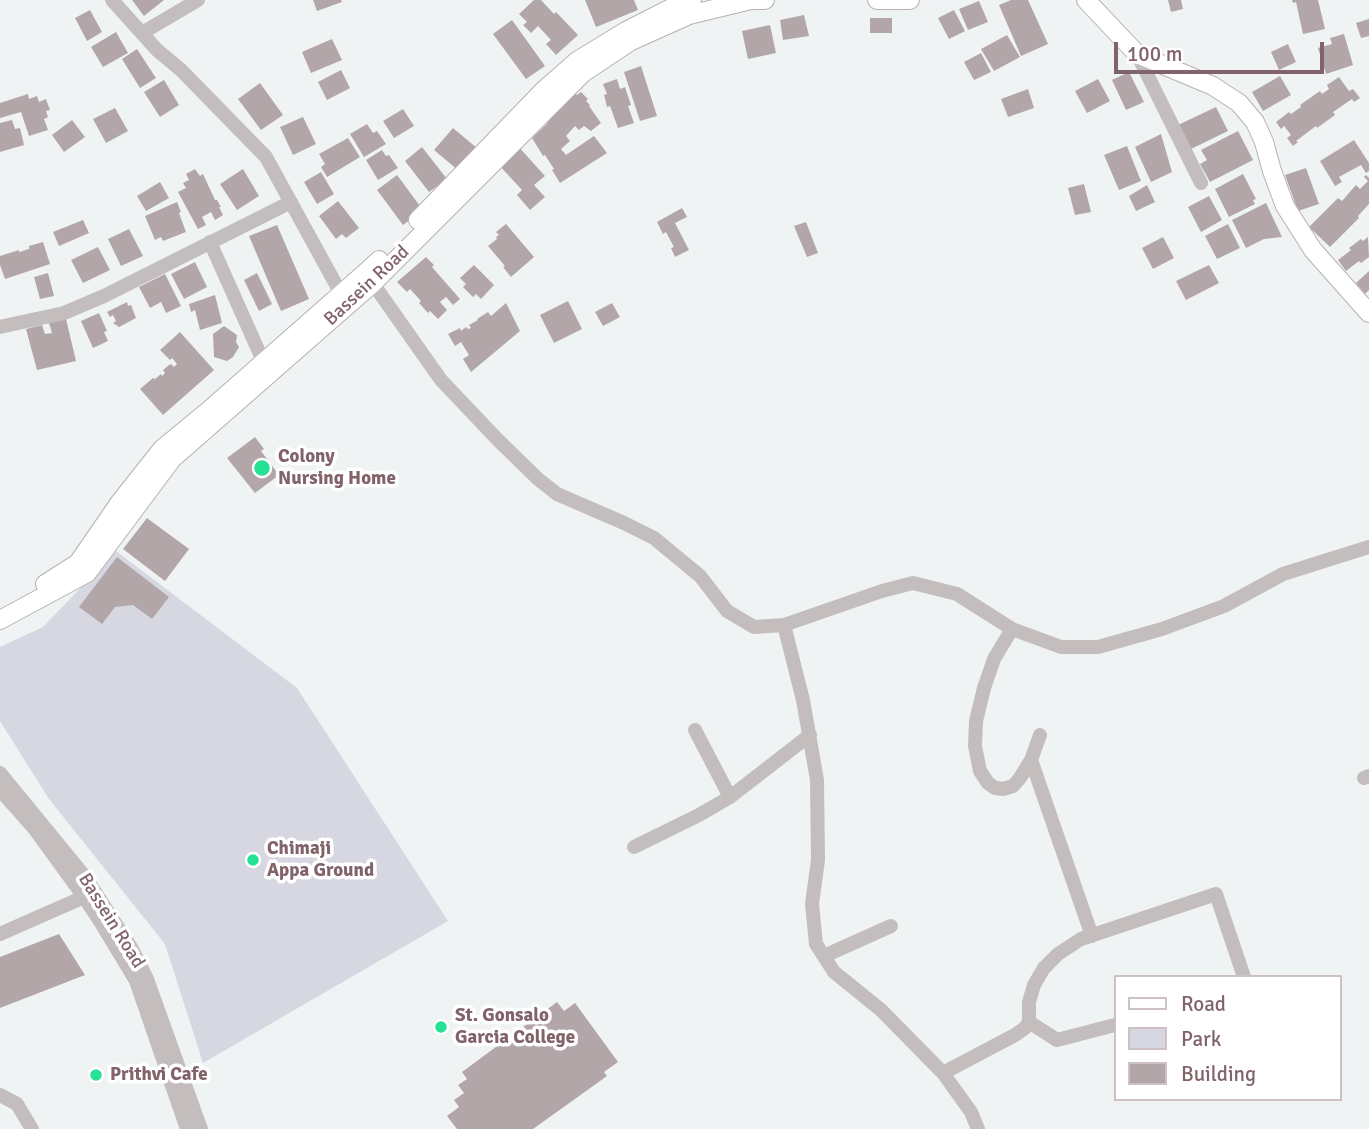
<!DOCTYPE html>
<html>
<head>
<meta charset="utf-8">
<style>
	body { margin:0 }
	#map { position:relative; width:1369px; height:1129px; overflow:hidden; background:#f0f3f4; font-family:Signika,sans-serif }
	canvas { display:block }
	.legend { position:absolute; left:1114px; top:975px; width:228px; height:126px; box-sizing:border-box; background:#fff; border:2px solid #cdc1c3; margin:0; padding:9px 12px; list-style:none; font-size:21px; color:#816369 }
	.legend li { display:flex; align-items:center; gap:14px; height:35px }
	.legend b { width:35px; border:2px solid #cdc1c3 }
	.scale { position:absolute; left:1114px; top:42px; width:210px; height:32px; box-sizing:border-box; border:4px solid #816369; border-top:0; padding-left:9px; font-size:21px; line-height:24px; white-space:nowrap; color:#816369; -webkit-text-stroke:5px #fff; paint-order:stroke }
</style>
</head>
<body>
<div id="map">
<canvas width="1369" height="1129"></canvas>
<ul class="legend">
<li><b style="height:9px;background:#fff"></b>Road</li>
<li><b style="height:19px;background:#d6d7e0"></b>Park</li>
<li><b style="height:19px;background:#b3a6a9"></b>Building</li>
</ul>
<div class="scale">100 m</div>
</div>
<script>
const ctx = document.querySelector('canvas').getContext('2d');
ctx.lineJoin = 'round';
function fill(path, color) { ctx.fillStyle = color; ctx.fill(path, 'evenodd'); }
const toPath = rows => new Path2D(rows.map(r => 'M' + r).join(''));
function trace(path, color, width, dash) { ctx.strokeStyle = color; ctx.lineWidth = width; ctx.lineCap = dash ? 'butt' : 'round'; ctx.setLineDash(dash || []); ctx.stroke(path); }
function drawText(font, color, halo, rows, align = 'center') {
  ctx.font = font + ' Signika,sans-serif'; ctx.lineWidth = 7; ctx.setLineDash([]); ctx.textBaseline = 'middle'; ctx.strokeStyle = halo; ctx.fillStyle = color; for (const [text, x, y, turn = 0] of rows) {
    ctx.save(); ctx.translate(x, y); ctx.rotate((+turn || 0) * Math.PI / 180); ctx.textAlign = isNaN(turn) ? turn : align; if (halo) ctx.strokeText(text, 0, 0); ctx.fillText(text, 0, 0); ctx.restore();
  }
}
fill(toPath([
	[116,551,297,688,448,921,203,1063,165,944,49,799,0,721,0,647,43,627]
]), '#d6d7e0');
fill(toPath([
	[132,0,164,0,144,16],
	[313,0,341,0,342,2,317,11],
	[534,0,541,0,554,14,556,12,578,35,556,55,546,44,551,40,538,26,531,33,523,25,527,22,519,14],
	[585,0,634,0,638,10,596,27],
	[1011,0,1028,0,1048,44,1021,56,999,5],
	[1168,0,1181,0,1183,9,1171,12],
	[1292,0,1318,0,1325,29,1303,34,1296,2,1293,3],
	[979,1,988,22,968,30,959,9],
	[90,10,102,32,87,41,75,18],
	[954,10,965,31,949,39,938,18],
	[804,15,809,36,783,40,780,20],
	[870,18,892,18,892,33,870,33],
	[1369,19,1369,36,1361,38,1356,23],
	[512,20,545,66,526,79,493,34],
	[770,25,776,53,748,59,742,31],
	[116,32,128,53,103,67,91,47],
	[1344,34,1353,65,1326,74,1318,48,1332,44,1330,38],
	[1007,35,1020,57,994,71,981,49],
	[332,39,342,60,311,73,302,52],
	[1288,44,1296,62,1279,70,1271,52],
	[137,49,156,78,140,88,122,59],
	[981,53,991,72,974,80,964,62],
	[641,66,657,116,640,121,624,72],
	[341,70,350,88,327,100,318,82],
	[1129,72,1144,102,1126,110,1112,80],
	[1280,76,1291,95,1263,111,1252,92],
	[1339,77,1349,91,1353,89,1360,98,1354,102,1352,99,1333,112,1335,115,1317,128,1316,126,1296,141,1298,142,1293,146,1287,138,1291,135,1284,126,1281,129,1276,122,1289,112,1291,114,1301,107,1300,105,1320,91,1322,94,1329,89,1327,85],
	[617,79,620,89,625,87,631,105,628,106,634,123,618,128,610,106,607,107,604,95,607,94,603,84],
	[1098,79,1110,101,1087,113,1075,91],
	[164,80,179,105,160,117,144,92],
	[260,83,283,115,261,130,238,99],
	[1028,89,1034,108,1008,117,1001,99],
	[581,92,588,99,586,101,590,105,589,106,601,123,591,131,584,126,579,130,575,126,566,136,570,141,561,149,566,155,594,136,607,153,560,183,552,170,554,169,545,155,543,156,532,138,548,123,546,121,560,108,561,109,575,93,577,95],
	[28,94,29,99,37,96,39,102,46,99,50,110,46,111,48,117,44,119,48,130,29,136,21,112,0,118,0,103],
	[1216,107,1228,131,1189,150,1178,125],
	[115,108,128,131,106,143,93,119],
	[403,109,414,126,394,138,383,121],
	[303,117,316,144,293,155,280,127],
	[12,120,15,129,20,128,24,145,0,152,0,123],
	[72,120,85,137,64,152,52,135],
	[367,124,373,133,377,131,386,144,364,157,350,134],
	[453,128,478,149,459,171,434,150],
	[1238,131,1253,160,1210,182,1200,164,1207,160,1201,150],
	[1161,134,1172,172,1151,182,1135,147],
	[348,138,360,157,327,177,321,167,325,164,319,154],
	[1354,140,1369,163,1369,171,1366,173,1361,165,1339,177,1342,182,1335,186,1320,161],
	[517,145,545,176,534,185,545,197,530,210,517,195,522,190,497,163],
	[1127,146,1141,181,1119,190,1104,155],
	[422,147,447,179,429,192,405,161],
	[382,150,386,156,389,155,398,168,378,180,366,160],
	[1306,168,1319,204,1298,211,1285,175],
	[195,169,200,176,203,174,215,200,217,200,221,207,219,207,223,215,215,220,211,212,202,217,206,225,198,229,178,192,186,188,183,183,189,180,186,174],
	[243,169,259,196,237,210,220,184],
	[321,172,334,194,317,204,304,182],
	[1243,174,1256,199,1253,200,1255,204,1229,217,1215,189],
	[397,175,423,210,403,225,377,190],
	[1366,175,1369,178,1369,204,1358,216,1359,218,1330,247,1309,227,1338,198,1342,201,1356,185,1360,189,1368,181,1364,177],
	[160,182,169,198,146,211,137,196],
	[1084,184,1091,212,1075,215,1068,188],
	[1147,185,1155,202,1136,211,1129,196],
	[1209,196,1222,220,1201,232,1188,207],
	[338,201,359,228,346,238,342,234,336,239,319,216],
	[177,202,181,212,179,213,186,232,163,241,161,237,155,240,145,216],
	[1266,203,1282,237,1264,239,1246,248,1232,220],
	[682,208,687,217,675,223,689,250,675,257,671,248,674,247,666,232,663,234,657,222],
	[83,220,89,233,59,246,53,232],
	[806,222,818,253,807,257,794,226],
	[506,224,534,257,511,277,503,267,505,266,488,246,497,239,496,237,499,235,496,232],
	[1228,224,1240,248,1217,259,1205,236],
	[277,225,309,299,281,311,249,236],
	[129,229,143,256,121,266,108,239],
	[1163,237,1174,258,1153,269,1142,248],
	[1368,237,1369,257,1361,263,1359,261,1346,271,1338,260,1351,250,1349,248,1361,239,1363,241],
	[43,242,50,264,5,279,0,265,0,256,19,250,19,252,29,249,29,246],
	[98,247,110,270,83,283,71,260],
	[426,257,434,265,432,267,460,299,453,305,446,297,440,302,447,310,438,319,430,311,428,313,419,303,421,301,410,289,407,292,397,282],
	[195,262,207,287,184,299,171,274],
	[474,265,494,285,481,299,476,294,473,297,463,287,466,284,460,278],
	[1209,265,1219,283,1186,300,1176,281],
	[1369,271,1369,290,1365,294,1356,283],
	[48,273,54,296,40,299,34,277],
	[257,273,272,304,259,311,244,280],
	[165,274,181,306,166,313,161,302,150,308,139,287],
	[215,295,222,323,200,330,195,310,191,312,189,304],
	[568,301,582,329,554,343,540,315],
	[127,302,128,306,131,305,136,318,119,327,113,323,116,321,113,315,110,317,107,312],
	[506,303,520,331,471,372,463,359,469,355,461,342,455,346,448,334,460,328,461,331,466,327,468,329,471,328,469,325,478,320,477,319,488,312,491,316],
	[612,303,620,317,603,326,595,312],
	[99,313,107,331,104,332,108,341,93,348,81,321],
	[66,319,76,361,37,370,26,329,42,325,45,334,52,333,49,323],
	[224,326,237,335,236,342,239,347,233,357,227,361,214,357,213,334],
	[180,332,214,370,163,415,140,389,153,378,155,379,161,374,162,376,165,373,163,370,169,365,171,364,174,367,177,364,172,358,170,360,160,350],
	[255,437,264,449,261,451,279,475,255,493,227,458],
	[147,518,189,549,165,581,123,549],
	[117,557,169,597,152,619,133,605,115,607,102,624,79,607],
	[59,934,85,975,0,1008,0,957],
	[557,1002,564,1011,575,1003,618,1062,604,1072,607,1076,533,1129,457,1129,447,1116,459,1107,454,1100,464,1093,458,1085,467,1079,462,1072]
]), '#b3a6a9');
const major = toPath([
	[877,0,910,0],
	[1086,0,1137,54,1213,86,1239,103,1255,122,1264,142,1272,171,1285,206,1313,250,1369,313],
	[418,220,544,90,577,61,626,31,683,2,692,0],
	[45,584,78,563,120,502,162,449,207,412,365,273,379,260],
	[0,620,87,573,172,459,373,283,583,73,631,41,689,15,751,0,765,0]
]);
trace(major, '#b8b0b2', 20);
trace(toPath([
	[112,0,157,50,181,70,266,157,345,301],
	[142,33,198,0],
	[1137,54,1201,183],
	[210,242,268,372],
	[367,275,441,380,497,439,538,479,557,494,624,523,654,538,700,576,727,611,754,627,784,625,882,591,913,583,957,594,1012,629,1061,647,1098,647,1162,629,1224,606,1283,574,1369,547],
	[0,327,64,313,104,296,291,202],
	[784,625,803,700,817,780,818,860,812,904,816,944,834,972,881,1010,943,1073,971,1112,978,1129],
	[1012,629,994,659,984,688,976,721,975,746,980,771,988,783,995,788,1003,789,1013,786,1020,778,1031,760,1040,735],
	[695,730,730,797],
	[1031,760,1092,936],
	[0,773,86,878,132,949,147,979,201,1129],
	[1364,778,1369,776],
	[0,790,33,827,84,897,98,918,136,981,187,1129],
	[634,847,699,815,730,797,810,735],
	[0,934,84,897],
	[824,956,891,926],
	[1029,1022,1057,1040,1115,1025],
	[943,1073,1015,1035,1025,1028,1029,1022,1029,1002,1034,985,1044,968,1058,954,1081,939,1216,894,1244,977],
	[0,1095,17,1104,32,1129]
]), '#c4bdbe', 14);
trace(major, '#fff', 18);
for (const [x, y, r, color] of [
	[262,468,9,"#24e194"],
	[253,860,7,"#24e194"],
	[441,1027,7,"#24e194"],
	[96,1075,7,"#24e194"]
]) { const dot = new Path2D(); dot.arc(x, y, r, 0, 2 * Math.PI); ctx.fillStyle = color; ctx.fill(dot); trace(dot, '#fff', 2.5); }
drawText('19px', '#816369', '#fff', [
	["Bassein Road",367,286,-43],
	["Bassein Road",111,921,58]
]);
drawText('bold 19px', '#816369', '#fff', [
	["Colony",278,457],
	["Nursing Home",278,479],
	["Chimaji",267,849],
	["Appa Ground",267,871],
	["St. Gonsalo",455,1016],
	["Garcia College",455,1038],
	["Prithvi Cafe",110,1075]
], 'left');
</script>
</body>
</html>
